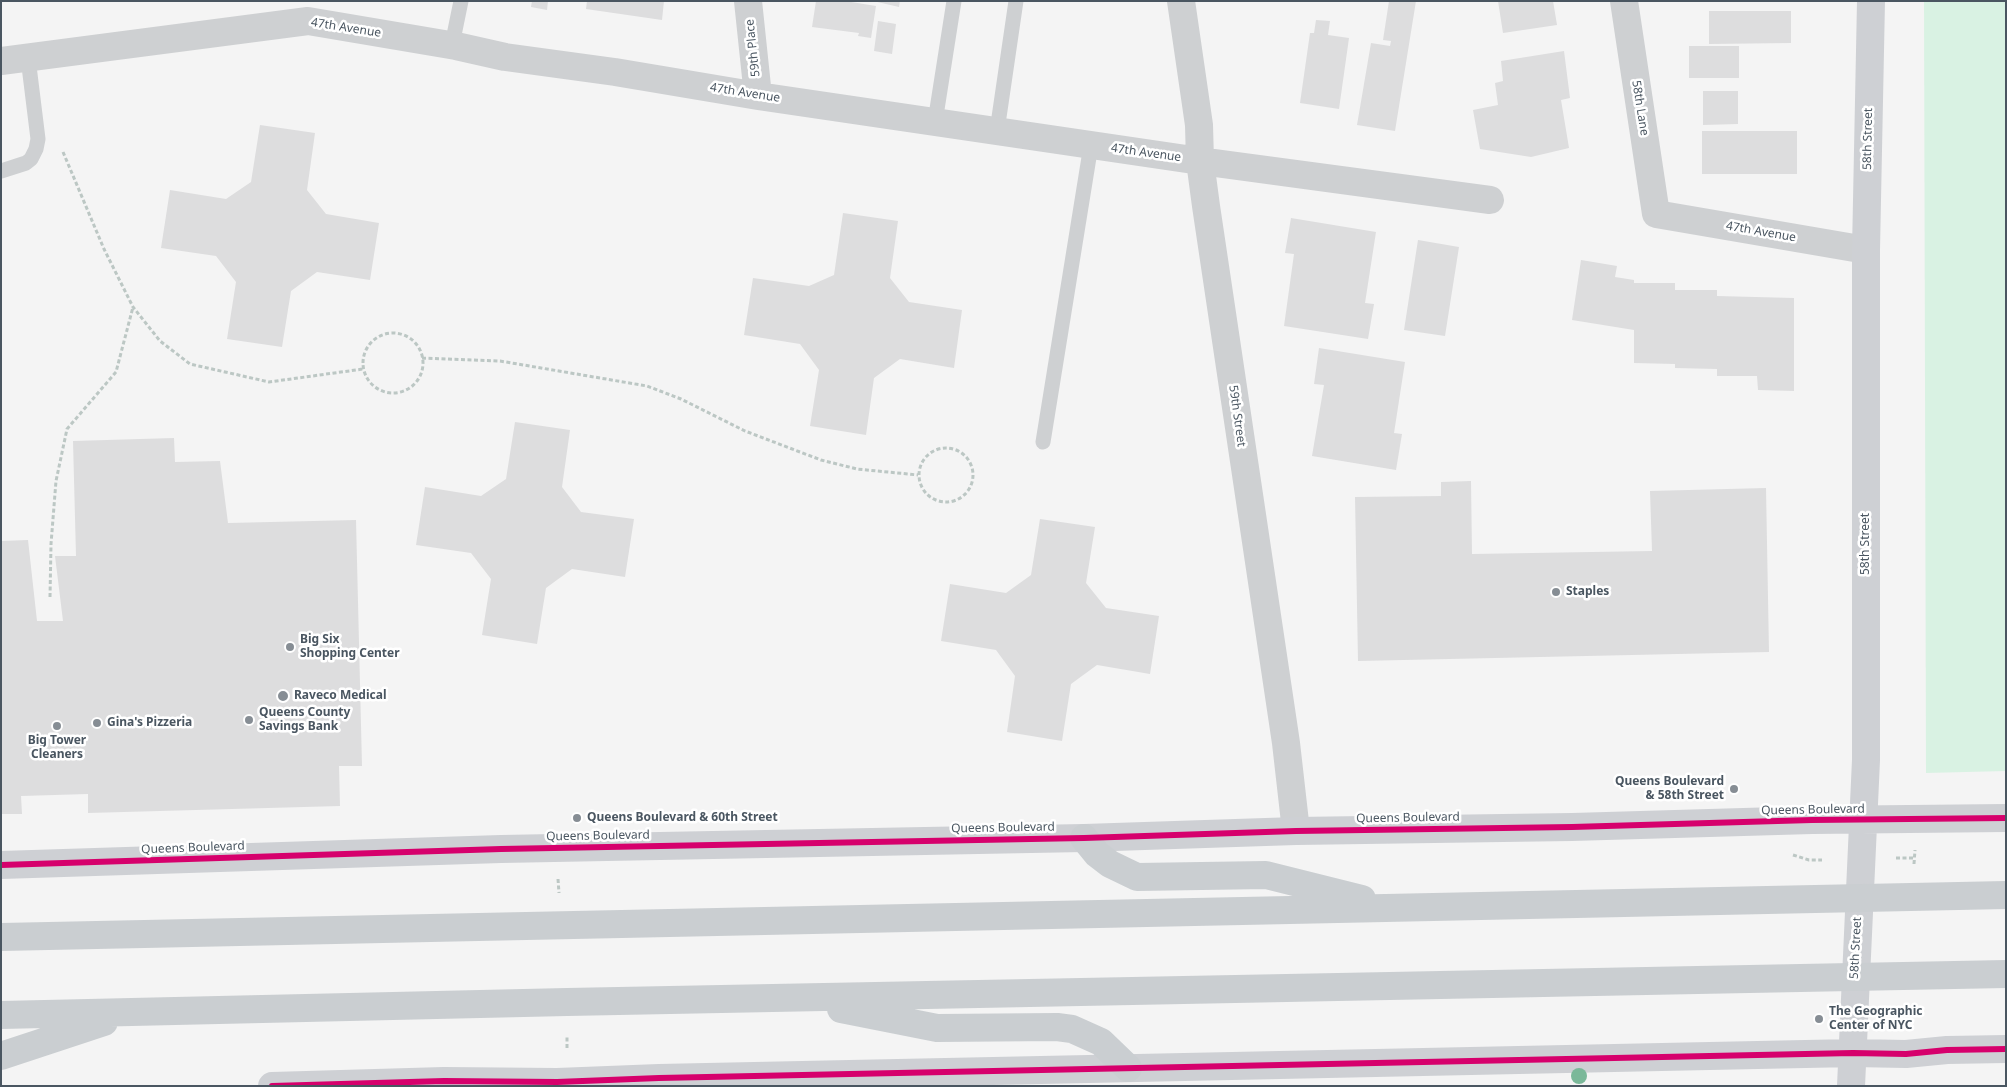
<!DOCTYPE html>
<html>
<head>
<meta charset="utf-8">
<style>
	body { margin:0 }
	#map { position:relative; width:2007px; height:1087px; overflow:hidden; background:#f4f4f4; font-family:"Noto Sans",sans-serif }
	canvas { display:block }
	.frame { position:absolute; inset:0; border:2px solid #4a5661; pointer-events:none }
</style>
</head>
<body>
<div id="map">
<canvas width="2007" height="1087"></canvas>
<div class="frame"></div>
</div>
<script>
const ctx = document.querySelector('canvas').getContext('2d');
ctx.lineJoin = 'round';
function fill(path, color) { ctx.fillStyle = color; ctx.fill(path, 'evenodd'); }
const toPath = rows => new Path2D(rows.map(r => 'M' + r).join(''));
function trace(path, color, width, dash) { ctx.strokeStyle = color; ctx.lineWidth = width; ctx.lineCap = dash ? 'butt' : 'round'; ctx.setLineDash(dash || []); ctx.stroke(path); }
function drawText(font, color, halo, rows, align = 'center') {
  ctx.font = font + ' "Noto Sans",sans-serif'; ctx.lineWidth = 5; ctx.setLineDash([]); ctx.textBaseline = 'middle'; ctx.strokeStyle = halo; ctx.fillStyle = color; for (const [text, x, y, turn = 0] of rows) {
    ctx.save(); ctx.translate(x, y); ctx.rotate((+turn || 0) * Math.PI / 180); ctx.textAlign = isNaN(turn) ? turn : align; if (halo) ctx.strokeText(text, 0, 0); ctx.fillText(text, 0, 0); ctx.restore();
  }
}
fill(toPath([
	[1924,1,2006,1,2006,771,1926,773]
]), '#d9f2e3');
fill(toPath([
	[532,1,548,1,547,10,531,7],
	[587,1,664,1,662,20,586,9],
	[816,1,845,1,876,6,871,38,858,36,859,33,812,27],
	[873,1,900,1,899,7],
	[1389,1,1416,1,1395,131,1357,125,1371,43,1390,46,1391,41,1383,40],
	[1498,1,1553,1,1557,25,1503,33],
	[1709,11,1791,11,1791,43,1709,44],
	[1316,20,1330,21,1328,35,1349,38,1339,109,1300,103,1310,33,1314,33],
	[878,21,896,24,892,54,874,51],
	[1689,46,1739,46,1739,78,1689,78],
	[1564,51,1570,98,1561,100,1569,148,1531,157,1480,149,1473,110,1498,105,1495,83,1503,81,1501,61],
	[1703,91,1738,91,1738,124,1703,125],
	[260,125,315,133,307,190,326,214,379,223,370,280,317,272,291,291,282,347,227,339,236,282,216,256,161,248,170,190,226,199,251,182],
	[1702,131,1797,131,1797,174,1702,174],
	[843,213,898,221,890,278,909,302,962,310,954,368,900,359,874,378,866,435,810,426,819,370,800,344,744,335,753,278,809,286,834,275],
	[1291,218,1376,232,1365,303,1374,304,1368,339,1284,326,1294,254,1285,253],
	[1418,240,1459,247,1445,336,1404,330],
	[1581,260,1617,266,1615,277,1634,280,1634,283,1675,283,1675,290,1717,290,1717,296,1794,298,1794,391,1758,390,1757,376,1717,376,1717,369,1675,368,1675,364,1634,363,1634,330,1572,320],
	[1319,348,1405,362,1394,433,1402,434,1396,470,1312,456,1324,385,1314,384],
	[515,422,570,430,562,487,581,512,634,519,625,577,572,569,546,588,537,644,482,635,491,579,471,553,416,545,425,487,481,496,506,479],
	[174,438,175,462,220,461,228,523,356,520,362,766,339,766,340,806,88,813,88,794,21,796,22,814,1,814,1,541,28,540,37,621,63,621,55,556,76,556,73,441],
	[1471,481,1472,554,1652,551,1650,491,1766,488,1769,652,1358,661,1355,497,1441,496,1441,482],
	[1040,519,1095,527,1086,583,1106,608,1159,616,1150,674,1097,665,1071,684,1062,741,1007,732,1015,676,996,650,941,641,950,584,1006,593,1031,575]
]), '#ddddde');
trace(toPath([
	[63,152,104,249,133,307,160,341,190,364,269,382,363,369],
	'363 363a30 30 0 1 1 60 0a30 30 0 1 1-60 0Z',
	[422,358,500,361,647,386,681,399,745,431,821,460,857,469,918,475],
	'919 475a27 27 0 1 1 54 0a27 27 0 1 1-54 0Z',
	[50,597,51,544,56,481,67,429,116,372,133,307],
	[1793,855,1809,860,1822,860],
	[1896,858,1914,858],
	[1914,864,1915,850],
	[558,879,559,893],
	[567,1048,567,1037]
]), '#bcc7c4', 3, [4, 2.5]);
trace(toPath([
	[452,45,461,1],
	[935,122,954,1],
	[997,131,1016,1],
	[1,171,26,163,31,159,36,149,38,139,28,58],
	[1043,442,1091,145]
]), '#ced0d2', 15);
trace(toPath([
	[748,1,758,96],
	[1181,1,1199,125,1200,161,1206,206,1286,743,1296,831],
	[1624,1,1656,214,1866,250],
	[1,61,308,21,456,46,505,57,615,72,758,96,1200,161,1490,200]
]), '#ced0d2', 28);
trace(toPath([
	[1,865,501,849,1084,838,1296,831,1572,827,1812,820,2006,818],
	[272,1086,444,1081,557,1082,659,1078,1853,1053,1906,1054,1947,1050,2006,1049],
	[1851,1086,1866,760,1866,250,1871,1]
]), '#ced0d4', 28);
trace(toPath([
	[1084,838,1097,854,1110,864,1137,877,1266,875,1362,899],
	[1,937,2006,895],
	[841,1009,937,1028,1057,1027,1072,1029,1101,1042,1128,1068],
	[1,1015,567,1002,2006,974],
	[1,1056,104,1022]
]), '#caced1', 28);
trace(toPath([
	[1,865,501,849,1084,838,1296,831,1572,827,1812,820,2006,818],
	[272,1086,444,1081,557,1082,659,1078,1853,1053,1906,1054,1947,1050,2006,1049]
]), '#d6006c', 6);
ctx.fillStyle = '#7ab899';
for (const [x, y] of [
	[1579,1076]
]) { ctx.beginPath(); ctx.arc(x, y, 8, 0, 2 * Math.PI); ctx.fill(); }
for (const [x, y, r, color] of [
	[1556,592,5,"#868d94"],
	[290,647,5,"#868d94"],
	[283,696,6,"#868d94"],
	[249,720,5,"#868d94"],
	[97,723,5,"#868d94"],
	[57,726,5,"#868d94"],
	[1734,789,5,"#868d94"],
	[577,818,5,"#868d94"],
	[1819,1019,5,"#868d94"]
]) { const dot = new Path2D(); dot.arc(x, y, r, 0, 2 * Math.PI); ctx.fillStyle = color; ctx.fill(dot); trace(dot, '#fff', 2); }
drawText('12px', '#4a5661', '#fff', [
	["47th Avenue",346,28,9],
	["59th Place",753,48,-96],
	["47th Avenue",745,93,9],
	["58th Lane",1640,108,81],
	["58th Street",1868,139,-89],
	["47th Avenue",1146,153,8],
	["47th Avenue",1761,232,10],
	["59th Street",1237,416,82],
	["58th Street",1866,544,-90],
	["Queens Boulevard",1813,810,-1],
	["Queens Boulevard",1408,818,-1],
	["Queens Boulevard",1003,828,-1],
	["Queens Boulevard",598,836,-1],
	["Queens Boulevard",193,848,-2],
	["58th Street",1856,948,-87]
]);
drawText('bold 12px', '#4a5661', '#fff', [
	["Staples",1566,592],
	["Big Six",300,640],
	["Shopping Center",300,654],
	["Raveco Medical",294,696],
	["Queens County",259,713],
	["Savings Bank",259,727],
	["Gina's Pizzeria",107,723],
	["Big Tower",57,741,"center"],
	["Cleaners",57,755,"center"],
	["Queens Boulevard",1724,782,"right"],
	["& 58th Street",1724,796,"right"],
	["Queens Boulevard & 60th Street",587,818],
	["The Geographic",1829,1012],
	["Center of NYC",1829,1026]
], 'left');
</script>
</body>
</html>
